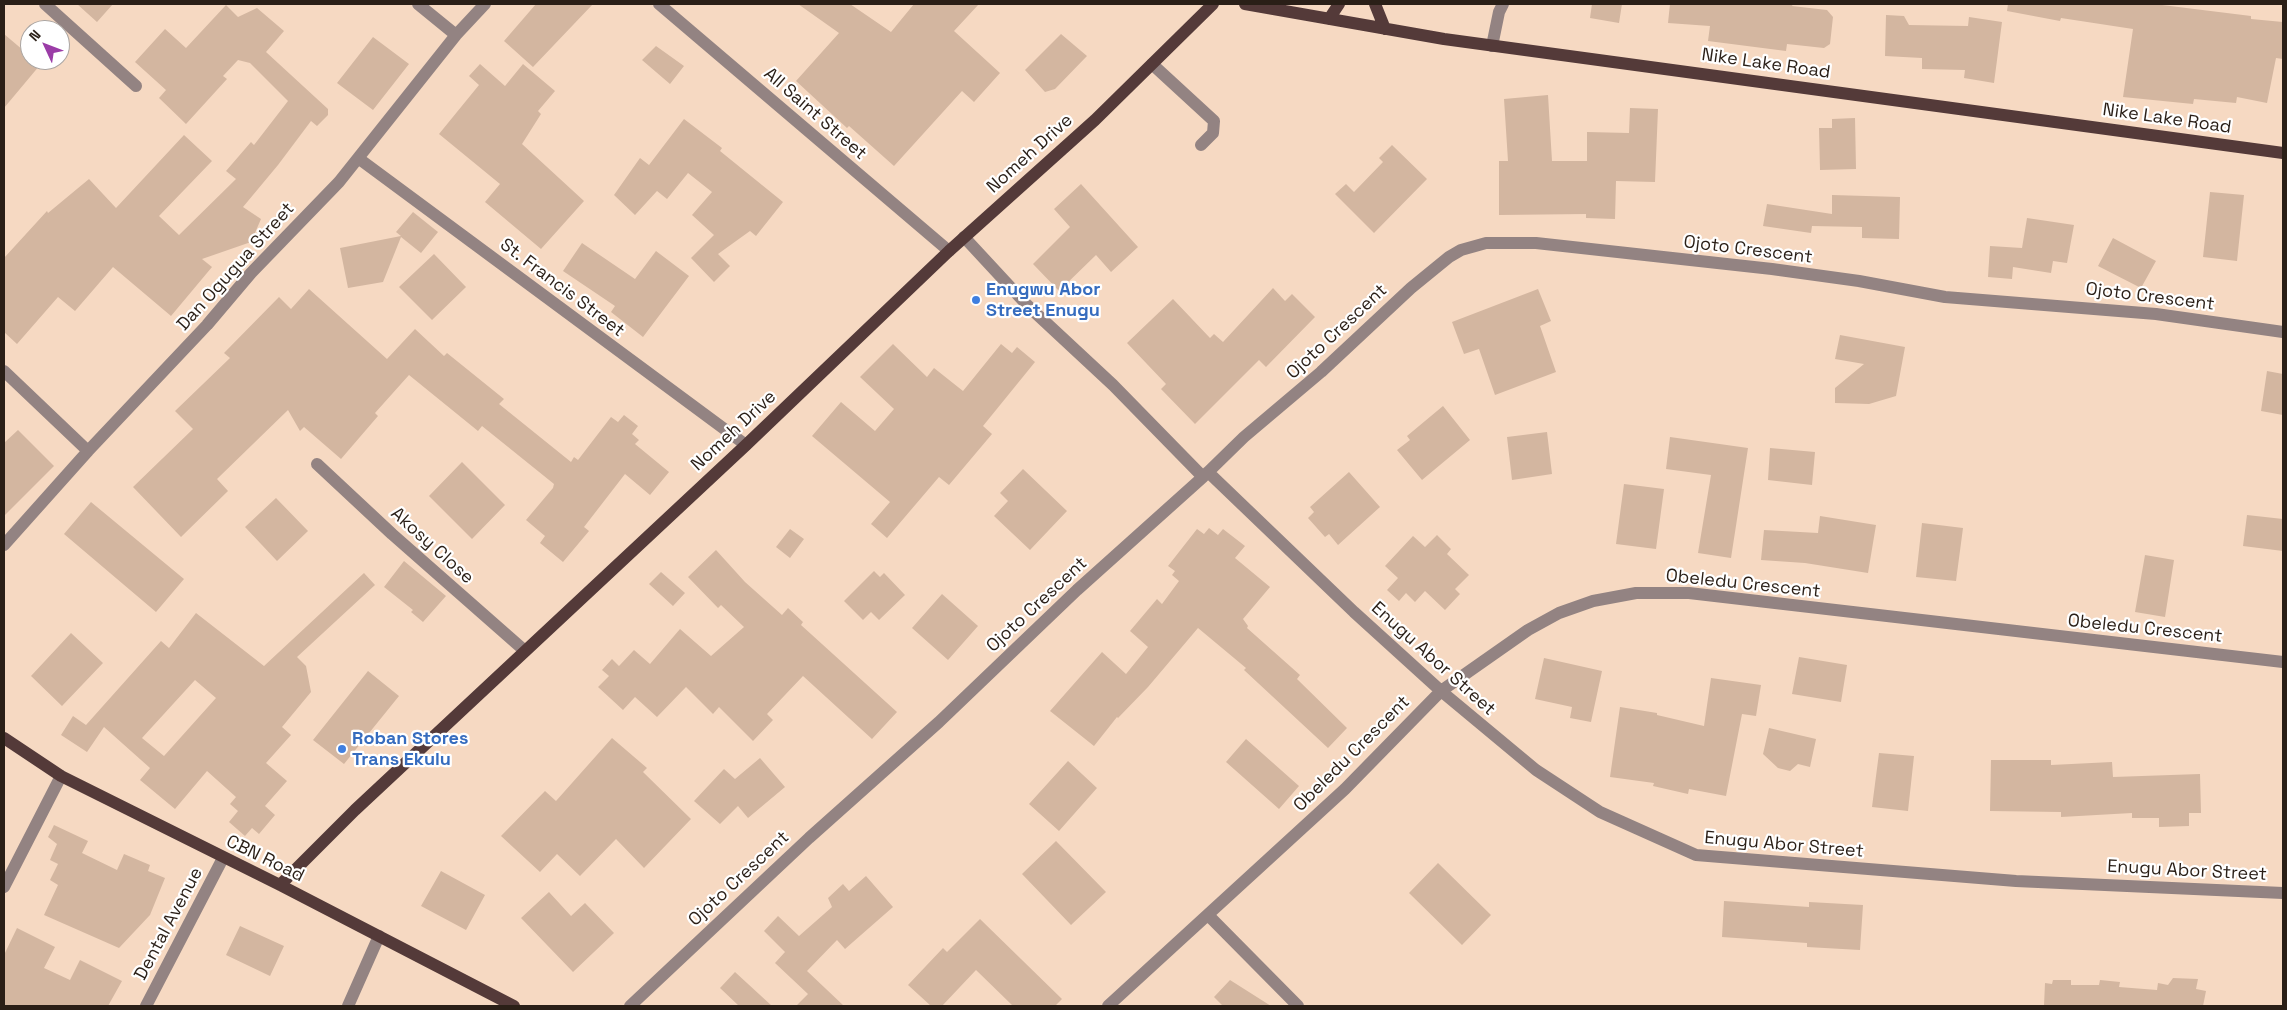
<!DOCTYPE html>
<html>
<head>
<meta charset="utf-8">
<style>
	body { margin:0 }
	#map { position:relative; width:2287px; height:1010px; overflow:hidden; background:#f6d9c2; font-family:"Space Grotesk",sans-serif }
	canvas { display:block }
	.frame { position:absolute; inset:0; border:5px solid #2a1f17; pointer-events:none }
	.north { position:absolute; left:20px; top:20px; width:50px; height:50px; box-sizing:border-box; background:#fff; border:1px solid #aaa5a2; border-radius:50%; rotate:313deg; font-size:14px; font-weight:700; line-height:20px; text-align:center; color:#2a1f17 }
	.north::after { content:''; display:block; margin:auto; width:18px; height:22px; background:#9b3da7; clip-path:polygon(50% 0,100% 100%,50% 72%,0 100%) }
</style>
</head>
<body>
<div id="map">
<canvas width="2287" height="1010"></canvas>
<div class="frame"></div>
<div class="north">N</div>
</div>
<script>
const ctx = document.querySelector('canvas').getContext('2d');
ctx.lineJoin = 'round';
function fill(path, color) { ctx.fillStyle = color; ctx.fill(path, 'evenodd'); }
const toPath = rows => new Path2D(rows.map(r => 'M' + r).join(''));
function trace(path, color, width, dash) { ctx.strokeStyle = color; ctx.lineWidth = width; ctx.lineCap = dash ? 'butt' : 'round'; ctx.setLineDash(dash || []); ctx.stroke(path); }
function drawText(font, color, halo, rows, align = 'center') {
  ctx.font = font + ' "Space Grotesk",sans-serif'; ctx.lineWidth = 4.5; ctx.setLineDash([]); ctx.textBaseline = 'middle'; ctx.strokeStyle = halo; ctx.fillStyle = color; for (const [text, x, y, turn = 0] of rows) {
    ctx.save(); ctx.translate(x, y); ctx.rotate((+turn || 0) * Math.PI / 180); ctx.textAlign = isNaN(turn) ? turn : align; if (halo) ctx.strokeText(text, 0, 0); ctx.fillText(text, 0, 0); ctx.restore();
  }
}
fill(toPath([
	[77,4,113,4,97,22],
	[536,4,593,4,533,67,504,41],
	[798,4,850,4,891,32,914,4,979,4,954,31,1000,73,974,102,962,91,894,166,849,126,847,128,796,81,839,33],
	[1592,4,1622,4,1619,23,1590,18],
	[1670,4,1793,4,1792,6,1827,10,1833,17,1830,44,1824,48,1787,44,1786,51,1708,41,1710,26,1668,23],
	[2008,4,2154,4,2251,16,2251,19,2283,22,2283,59,2276,58,2267,103,2237,97,2236,103,2194,99,2193,104,2123,97,2133,29,2061,18,2060,21,2007,11],
	[226,5,238,17,257,8,284,31,266,52,328,109,328,115,317,126,311,121,278,165,243,207,261,219,251,242,202,259,212,267,171,316,113,267,75,311,58,297,17,344,4,332,4,258,47,211,48,213,89,179,116,208,184,135,212,161,159,216,179,235,236,179,226,171,251,142,254,145,288,101,250,63,238,60,223,76,227,79,186,124,159,98,166,90,135,62,165,29,186,48],
	[1886,15,1904,16,1909,25,1968,26,1969,17,2002,22,1994,83,1964,78,1965,70,1922,69,1922,58,1885,56],
	[4,34,30,56,30,60,35,60,40,65,4,108],
	[1061,34,1087,56,1055,89,1045,92,1025,70],
	[373,37,409,64,373,110,337,83],
	[656,46,684,66,670,84,642,60],
	[480,64,505,86,523,64,555,91,538,111,541,114,522,144,584,201,541,249,485,202,500,184,439,134,479,85,469,76],
	[1548,95,1552,161,1587,161,1587,132,1629,133,1630,108,1658,109,1655,182,1616,181,1615,219,1586,218,1586,214,1499,215,1499,161,1508,161,1504,99],
	[1855,118,1856,169,1820,170,1819,128,1832,128,1832,119],
	[684,119,722,148,720,151,783,202,756,236,750,231,718,254,730,266,714,282,691,258,714,235,692,215,712,192,688,173,667,199,657,191,635,215,614,195,640,158,649,165],
	[1392,145,1427,179,1374,233,1335,194,1346,184,1354,192,1383,162,1379,158],
	[1081,184,1138,247,1111,272,1096,255,1059,291,1033,264,1070,227,1054,209],
	[2210,192,2244,195,2237,261,2203,257],
	[1832,195,1900,197,1899,239,1862,238,1862,227,1812,226,1811,233,1763,226,1767,204,1832,214],
	[413,212,438,232,421,253,401,237,383,282,348,288,340,248,401,236,396,232],
	[2027,218,2074,225,2067,263,2053,261,2051,273,2013,267,2012,279,1988,277,1990,246,2022,248],
	[2113,238,2156,261,2141,288,2098,266],
	[582,243,635,279,656,251,689,276,643,337,611,312,615,306,563,271],
	[434,254,466,287,432,320,399,287],
	[1273,288,1285,301,1292,294,1315,317,1266,367,1259,360,1195,424,1161,389,1166,384,1127,343,1173,299,1210,338,1214,334,1223,342],
	[309,289,387,359,415,329,444,356,447,353,504,399,499,404,571,462,574,457,578,460,611,417,618,422,624,415,638,426,632,434,639,440,635,444,669,472,650,495,625,474,584,527,589,531,563,562,540,543,545,536,526,520,553,488,554,484,482,426,478,431,409,375,375,413,378,416,341,459,304,427,300,431,288,410,217,479,228,491,181,537,133,487,193,429,175,411,230,358,224,353,279,297,291,309],
	[1538,289,1551,321,1540,326,1556,372,1495,395,1479,349,1464,354,1452,322],
	[1840,335,1905,347,1896,396,1869,404,1835,403,1835,388,1864,364,1835,359],
	[893,344,927,377,934,368,963,391,1001,344,1012,353,1017,347,1035,362,983,426,992,434,949,485,939,477,887,538,871,524,890,502,812,436,841,402,875,431,894,409,860,377],
	[2267,371,2283,374,2283,415,2261,411],
	[1443,406,1470,440,1422,480,1397,450,1410,440,1407,436],
	[18,430,54,466,4,516,4,443],
	[1547,432,1552,474,1512,480,1507,437],
	[1670,437,1748,448,1731,558,1698,553,1711,475,1666,469],
	[1770,448,1815,452,1812,485,1768,480],
	[462,462,505,505,472,539,429,496],
	[1023,469,1067,511,1030,550,994,516,1008,501,1000,493],
	[1349,472,1380,507,1338,545,1329,534,1325,537,1308,518,1314,512,1310,507],
	[1624,484,1664,489,1656,549,1616,544],
	[276,498,308,531,277,561,245,527],
	[91,502,184,579,156,612,64,534],
	[2247,515,2283,519,2283,551,2243,546],
	[1820,516,1876,525,1868,573,1805,563,1761,560,1764,530,1818,533],
	[1922,523,1963,528,1956,581,1916,577],
	[1209,528,1218,535,1223,529,1245,546,1235,558,1270,587,1243,619,1248,626,1247,628,1300,675,1297,679,1347,728,1328,748,1244,670,1246,668,1198,628,1148,687,1118,718,1117,717,1094,746,1050,711,1102,652,1126,674,1148,647,1130,631,1157,599,1162,604,1179,581,1172,575,1175,571,1168,566,1197,529,1204,534],
	[790,529,804,539,790,558,776,547],
	[1437,535,1451,549,1447,554,1469,575,1455,589,1460,594,1445,610,1425,591,1415,602,1406,593,1399,601,1387,590,1398,578,1385,566,1413,536,1425,547],
	[716,550,745,582,782,615,788,608,803,622,801,625,897,712,872,739,803,676,767,714,773,720,753,741,719,707,713,714,686,687,657,717,635,697,623,710,598,687,609,676,602,670,612,659,619,666,634,650,650,664,680,629,711,656,744,627,721,605,718,608,688,577],
	[2145,555,2174,560,2165,617,2135,612],
	[404,561,446,596,423,622,411,612,413,610,384,587],
	[874,571,880,577,884,573,905,595,879,620,871,612,863,620,844,601],
	[661,572,685,593,673,606,649,584],
	[364,573,375,585,297,657,306,666,311,692,282,727,291,735,266,763,287,781,265,806,275,815,259,834,252,828,245,836,229,822,238,811,230,804,236,797,207,771,175,809,140,780,150,768,104,727,87,752,61,735,73,716,86,725,161,641,169,648,196,613,264,666],
	[195,680,216,698,164,756,142,738],
	[942,594,978,626,948,660,912,628],
	[71,633,103,663,62,706,31,676],
	[1799,657,1847,665,1841,702,1792,694],
	[1544,658,1602,671,1591,722,1570,718,1572,707,1535,699],
	[368,671,399,696,344,764,313,740],
	[1711,678,1761,685,1756,716,1742,714,1726,796,1689,789,1688,794,1653,786,1654,783,1610,777,1620,707,1657,713,1657,715,1704,726],
	[1769,728,1816,739,1810,767,1798,764,1790,771,1778,768,1763,754],
	[612,738,647,768,643,772,691,819,644,868,616,839,580,876,557,854,540,872,501,836,545,791,556,801],
	[1246,739,1299,786,1279,809,1226,762],
	[1879,753,1914,756,1908,811,1872,807],
	[760,758,785,787,748,818,738,806,720,824,694,801,724,769,735,779],
	[1991,760,2051,760,2051,765,2112,762,2113,777,2200,774,2201,813,2189,813,2189,826,2159,827,2159,818,2132,818,2132,813,2061,817,2061,812,1990,811],
	[1068,761,1097,788,1059,831,1029,804],
	[54,825,88,841,82,853,117,870,124,854,150,865,148,871,165,878,150,915,119,948,44,915,58,885,50,880,58,864,50,860,57,844,48,837],
	[1056,841,1106,892,1071,925,1022,874],
	[1438,863,1491,915,1462,945,1409,893],
	[441,871,485,895,466,930,421,906],
	[866,876,893,907,845,949,837,940,807,971,844,1006,796,1006,808,994,775,963,785,952,764,931,778,916,799,936,832,907,828,898,843,884,849,891],
	[549,892,571,916,585,903,614,933,573,972,521,918],
	[1724,901,1809,907,1809,902,1863,905,1860,950,1807,947,1807,943,1722,937],
	[980,919,1062,999,1055,1006,1013,1006,976,970,942,1006,931,1006,908,985,943,948,947,952],
	[240,926,284,946,270,976,226,955],
	[17,928,55,947,44,968,70,980,80,960,122,981,108,1006,4,1006,4,955],
	[735,972,772,1006,739,1006,720,988],
	[2173,978,2198,979,2196,989,2206,991,2203,1006,2044,1006,2045,983,2052,984,2053,980,2071,980,2071,985,2099,985,2100,980,2120,982,2119,987,2157,990,2158,983,2168,985],
	[1230,980,1271,1006,1223,1006,1214,997]
]), '#d3b6a0');
trace(toPath([
	[45,4,136,86],
	[418,4,456,35],
	[659,4,949,251],
	[1492,46,1499,12,1503,4],
	[1152,64,1214,121,1213,133,1201,145],
	[358,158,746,445],
	[964,237,1027,305,1113,385,1203,477],
	[4,371,88,451],
	[317,464,392,534,525,651],
	[1208,472,1354,612,1441,691,1536,770,1600,812,1696,855,2016,881,2283,893],
	[4,545,88,451,207,325,251,273,339,182,456,35,485,4],
	[4,887,61,776],
	[1208,915,1298,1006],
	[146,1006,223,858],
	[348,1006,379,936],
	[630,1006,809,838,939,722,1077,590,1203,477,1244,437,1321,372,1411,288,1449,257,1461,250,1486,243,1536,243,1772,269,1859,281,1945,297,2156,314,2283,332],
	[1108,1006,1345,789,1441,691,1528,630,1559,613,1593,601,1636,593,1689,593,2283,662]
]), '#938382', 12);
trace(toPath([
	[1245,4,1444,39,2283,153],
	[1375,4,1385,29],
	[1329,19,1339,4],
	[4,738,61,776,280,885,514,1006],
	[280,885,355,810,746,445,949,251,1095,120,1213,4]
]), '#543a39', 12);
for (const [x, y, r, color] of [
	[976,300,5,"#3f7fe0"],
	[342,749,5,"#3f7fe0"]
]) { const dot = new Path2D(); dot.arc(x, y, r, 0, 2 * Math.PI); ctx.fillStyle = color; ctx.fill(dot); trace(dot, '#fff', 2); }
drawText('18px', '#2a1f17', '#fff', [
	["Nike Lake Road",1766,64,8],
	["All Saint Street",815,114,41],
	["Nike Lake Road",2167,119,8],
	["Nomeh Drive",1030,154,-42],
	["Ojoto Crescent",1748,250,7],
	["Dan Ogugua Street",236,267,-48],
	["St. Francis Street",562,288,37],
	["Ojoto Crescent",2150,297,7],
	["Ojoto Crescent",1337,332,-43],
	["Nomeh Drive",734,431,-43],
	["Akosy Close",432,546,42],
	["Obeledu Crescent",1743,584,6],
	["Ojoto Crescent",1037,605,-43],
	["Obeledu Crescent",2145,629,6],
	["Enugu Abor Street",1433,659,42],
	["Obeledu Crescent",1352,754,-45],
	["Enugu Abor Street",1784,845,5],
	["CBN Road",265,859,26],
	["Enugu Abor Street",2187,871,3],
	["Ojoto Crescent",739,879,-43],
	["Dental Avenue",169,924,-62]
]);
drawText('bold 18px', '#366cbe', '#fff', [
	["Enugwu Abor",986,290],
	["Street Enugu",986,311],
	["Roban Stores",352,739],
	["Trans Ekulu",352,760]
], 'left');
</script>
</body>
</html>
